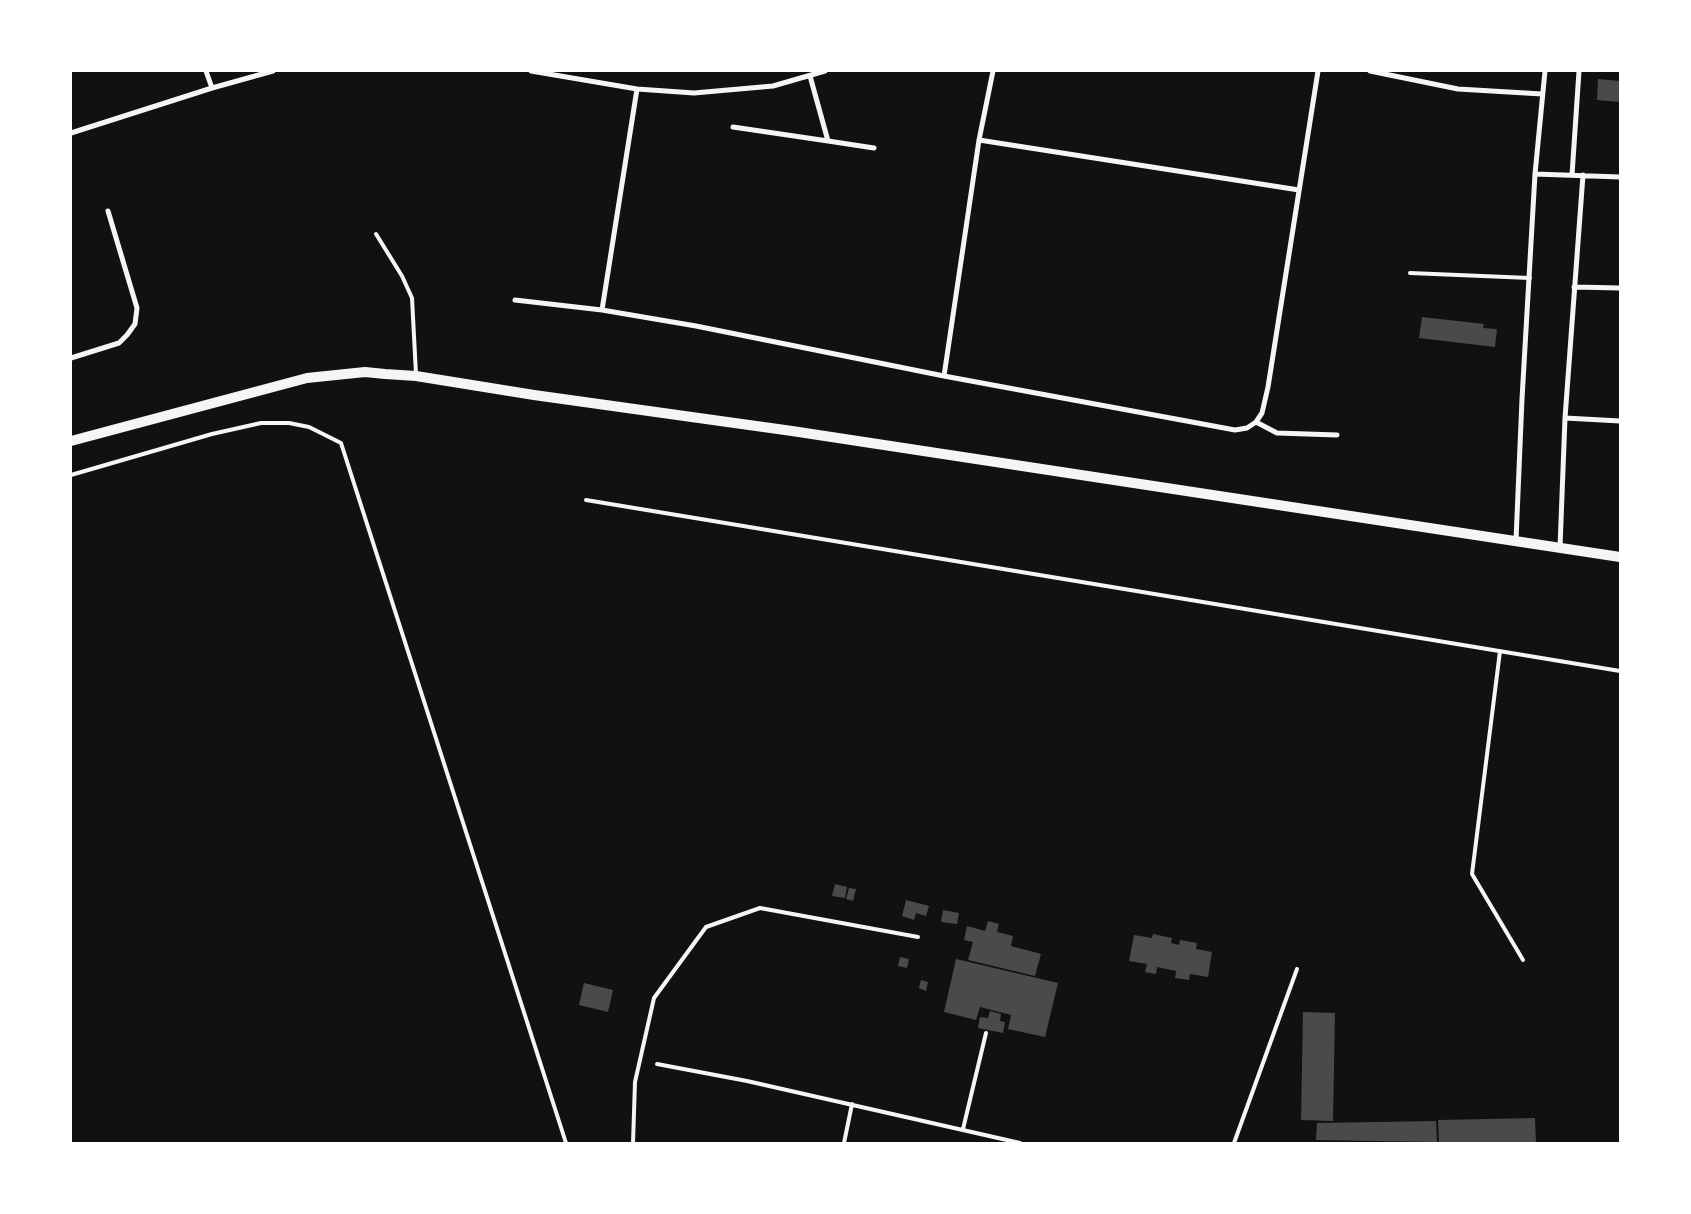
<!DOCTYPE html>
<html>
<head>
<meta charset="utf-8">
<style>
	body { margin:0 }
	#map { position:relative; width:1691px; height:1214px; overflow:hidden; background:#111; font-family:Roboto,sans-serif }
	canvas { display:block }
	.frame { position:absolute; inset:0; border:72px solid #fff; pointer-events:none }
</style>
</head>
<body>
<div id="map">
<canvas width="1691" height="1214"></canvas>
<div class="frame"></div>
</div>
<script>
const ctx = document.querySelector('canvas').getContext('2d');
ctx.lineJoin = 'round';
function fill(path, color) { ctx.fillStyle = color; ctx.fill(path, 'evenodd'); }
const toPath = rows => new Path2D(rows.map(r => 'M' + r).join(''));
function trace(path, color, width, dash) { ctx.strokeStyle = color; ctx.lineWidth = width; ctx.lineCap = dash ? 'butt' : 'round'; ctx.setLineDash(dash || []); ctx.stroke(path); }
fill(toPath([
	[1598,79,1620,81,1620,102,1597,100],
	[1422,317,1484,324,1483,328,1497,329,1495,347,1419,338],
	[835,884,847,887,845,898,832,896],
	[849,888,856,889,853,901,846,899],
	[906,900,929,906,926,916,916,913,914,920,902,916],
	[943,910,959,913,957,924,941,922],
	[988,921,999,924,997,932,1013,936,1011,946,1041,954,1035,976,968,960,973,942,964,940,967,926,985,931],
	[1153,934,1172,938,1171,943,1179,945,1180,940,1197,943,1196,949,1212,952,1208,977,1190,974,1189,980,1175,978,1176,971,1157,967,1156,974,1145,972,1147,964,1129,961,1134,935,1152,938],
	[900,957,909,959,907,968,898,966],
	[956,959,1058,983,1045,1037,1008,1029,1011,1015,980,1007,976,1020,944,1012],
	[921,980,928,982,926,991,919,988],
	[584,983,613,990,608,1012,579,1005],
	[990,1011,1001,1014,1000,1021,1005,1022,1003,1033,978,1028,980,1017,988,1018],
	[1303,1012,1335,1013,1333,1121,1301,1120],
	[1535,1118,1536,1143,1439,1143,1438,1120],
	[1436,1121,1437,1142,1316,1140,1317,1123]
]), '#4a4a4a');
trace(toPath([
	[376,234,402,276,412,298,416,374],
	[1410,273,1530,278],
	[71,475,212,434,261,423,289,423,309,427,341,443,566,1143],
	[586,500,1620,671],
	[1500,651,1472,874,1523,960],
	[657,1064,747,1081,1020,1143],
	[963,1129,986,1033],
	[633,1143,635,1082,654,998,706,927,760,908,918,937],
	[844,1143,852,1104],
	[1234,1143,1297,969]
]), '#f5f5f5', 4);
trace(toPath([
	[206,71,212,88],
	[531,71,637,89,694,93,773,86,825,71],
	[1370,71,1458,89,1542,94],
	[637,89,602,310,696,326,944,376,1235,430,1247,428,1256,422,1262,413,1268,387,1318,71],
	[733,127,828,141,810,76],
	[71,133,212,88,273,71],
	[979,140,1299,190],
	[828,141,874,148],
	[1535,174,1620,177],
	[1572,175,1579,71],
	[1574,287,1620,288],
	[515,300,602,310],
	[71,358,119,343,127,335,135,324,137,308,108,211],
	[944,376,979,140,993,71],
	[1565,418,1620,421],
	[1256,422,1277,433,1337,435],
	[1516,540,1522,399,1535,174,1545,71],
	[1560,547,1565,418,1583,175]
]), '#f5f5f5', 5);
trace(toPath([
	[71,441,307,378,365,372,385,374,416,376,534,395,792,431,1620,557]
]), '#f5f5f5', 10);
</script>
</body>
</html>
